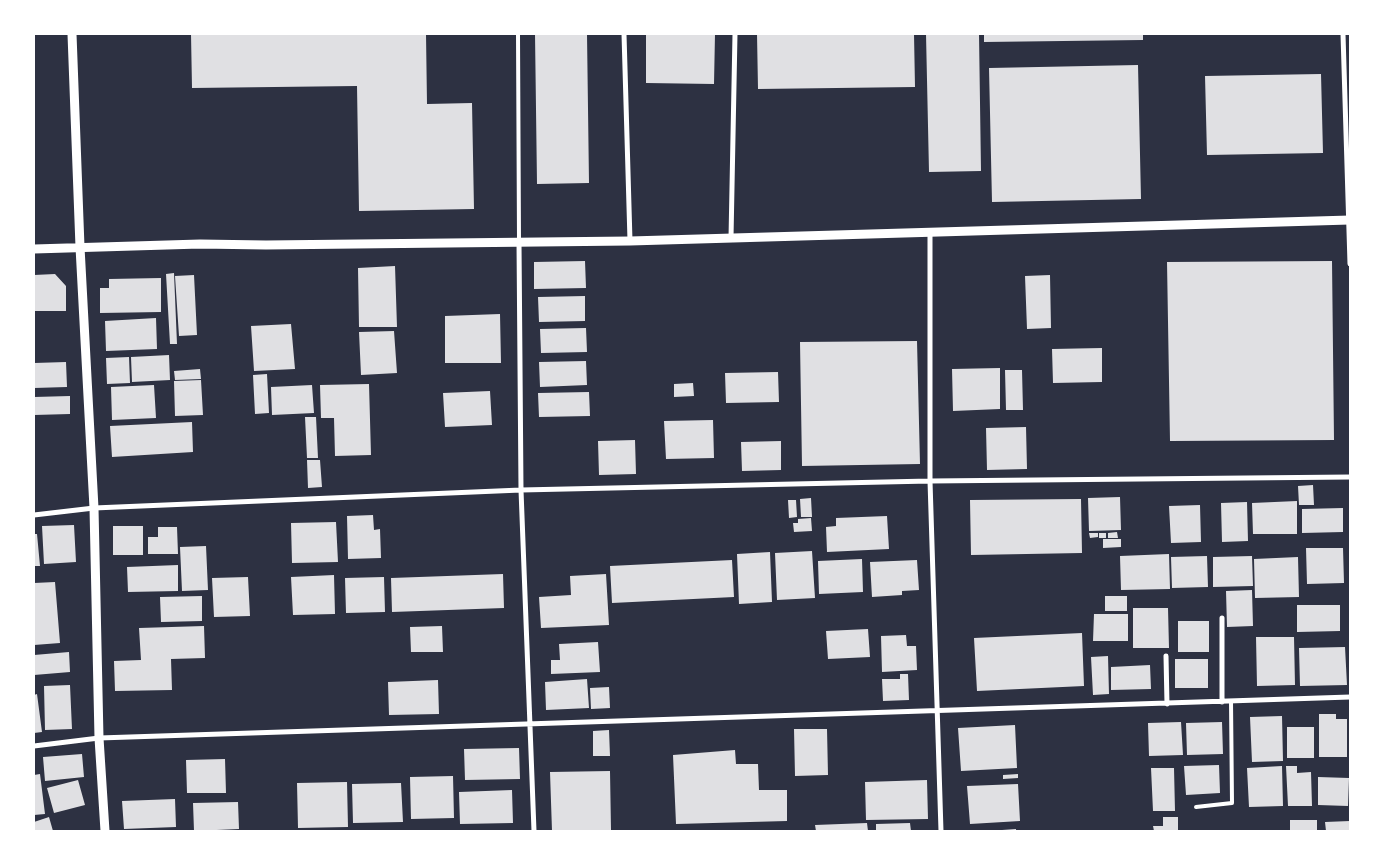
<!DOCTYPE html>
<html>
<head>
<meta charset="utf-8">
<style>
	body { margin:0 }
	#map { position:relative; width:1384px; height:865px; overflow:hidden; background:#2d3142; font-family:Commissioner,sans-serif }
	canvas { display:block }
	.frame { position:absolute; inset:0; border:35px solid #fff; pointer-events:none }
</style>
</head>
<body>
<div id="map">
<canvas width="1384" height="865"></canvas>
<div class="frame"></div>
</div>
<script>
const ctx = document.querySelector('canvas').getContext('2d');
ctx.lineJoin = 'round';
function fill(path, color) { ctx.fillStyle = color; ctx.fill(path, 'evenodd'); }
const toPath = rows => new Path2D(rows.map(r => 'M' + r).join(''));
function trace(path, color, width, dash) { ctx.strokeStyle = color; ctx.lineWidth = width; ctx.lineCap = dash ? 'butt' : 'round'; ctx.setLineDash(dash || []); ctx.stroke(path); }
fill(toPath([
	[191,34,426,34,427,104,472,103,474,209,359,211,357,86,192,88],
	[535,34,587,34,589,183,537,184],
	[646,34,715,34,714,84,646,83],
	[757,34,914,34,915,87,758,89],
	[926,34,979,34,981,171,929,172],
	[984,34,1143,34,1143,40,984,42],
	[1138,65,1141,199,992,202,989,68],
	[1321,74,1323,153,1207,155,1205,76],
	[585,261,586,288,534,289,534,262],
	[1332,261,1334,440,1170,441,1167,262],
	[395,266,397,327,359,327,358,268],
	[174,273,177,344,170,344,166,274],
	[55,274,66,286,66,311,34,311,34,275],
	[194,275,197,335,179,336,175,276],
	[1050,275,1051,328,1027,329,1025,276],
	[161,278,161,312,100,313,100,288,109,288,109,279],
	[585,296,585,321,539,322,538,297],
	[500,314,501,363,445,363,445,316],
	[156,318,157,349,106,351,105,321],
	[291,324,295,369,254,371,251,326],
	[586,328,587,352,541,353,540,329],
	[394,331,397,373,361,375,359,332],
	[917,341,920,464,802,466,800,342],
	[1102,348,1102,382,1053,383,1052,349],
	[169,355,170,380,132,382,131,357],
	[129,357,130,383,107,384,106,358],
	[586,361,587,385,540,387,539,362],
	[66,362,67,387,34,388,34,363],
	[1000,368,1000,409,953,411,952,369],
	[200,369,201,379,175,380,174,371],
	[1005,370,1022,370,1023,410,1006,410],
	[778,372,779,402,726,403,725,373],
	[267,374,269,413,255,414,253,375],
	[201,380,203,415,175,416,174,381],
	[693,383,694,396,674,397,674,384],
	[369,384,371,455,335,456,334,418,321,418,320,385],
	[154,385,156,418,112,420,111,387],
	[312,385,314,413,272,415,271,387],
	[490,391,492,425,445,427,443,393],
	[589,392,590,416,539,417,538,393],
	[70,396,70,414,34,415,34,397],
	[305,417,316,417,318,458,307,458],
	[713,420,714,458,666,459,664,421],
	[192,422,193,452,112,457,110,426],
	[1026,427,1027,469,987,470,986,428],
	[635,440,636,474,599,475,598,441],
	[781,441,781,470,742,471,741,442],
	[307,460,320,460,322,487,308,488],
	[1313,485,1314,505,1299,505,1298,486],
	[1120,497,1121,530,1089,531,1088,498],
	[811,498,812,517,801,517,800,499],
	[1081,499,1082,553,971,555,970,500],
	[788,500,796,500,797,517,789,518],
	[1297,501,1297,534,1253,534,1252,503],
	[1247,502,1248,541,1222,542,1221,503],
	[1200,505,1201,542,1171,543,1169,506],
	[1343,508,1343,532,1302,533,1302,509],
	[373,515,374,530,380,529,381,558,348,559,347,516],
	[887,516,889,549,827,552,826,527,836,526,836,518],
	[811,518,812,531,794,532,793,523,798,523,798,519],
	[336,522,338,562,292,563,291,523],
	[74,525,76,562,44,564,42,526],
	[113,526,143,526,143,555,113,555],
	[158,527,177,527,178,554,148,554,148,537,158,537],
	[1117,532,1118,538,1108,538,1108,533],
	[1089,533,1098,533,1098,537,1090,538],
	[1099,533,1106,533,1106,538,1099,538],
	[34,534,37,534,40,566,34,566],
	[1103,539,1121,539,1121,547,1103,548],
	[206,546,208,590,182,591,180,547],
	[1306,548,1343,548,1344,583,1307,584],
	[812,551,815,598,777,600,775,553],
	[770,552,772,602,739,604,737,554],
	[1169,554,1170,589,1121,590,1120,556],
	[1207,556,1208,587,1172,588,1171,557],
	[1252,556,1253,586,1213,587,1213,557],
	[1298,557,1299,597,1255,598,1254,559],
	[862,559,863,592,819,594,818,561],
	[732,560,734,597,612,603,610,566],
	[917,560,919,590,902,591,902,595,872,597,870,562],
	[178,565,178,591,128,592,127,567],
	[503,574,504,608,392,612,391,578],
	[606,574,609,625,541,628,539,597,571,595,570,576],
	[334,575,335,614,293,615,291,577],
	[248,577,250,616,214,617,212,578],
	[384,577,385,612,346,613,345,578],
	[55,582,60,643,34,645,34,583],
	[1252,590,1253,626,1227,627,1226,591],
	[202,596,202,621,161,622,160,597],
	[1105,596,1127,596,1127,611,1105,611],
	[1297,605,1340,605,1340,631,1297,632],
	[1133,608,1168,608,1169,648,1133,648],
	[1094,614,1128,614,1128,641,1093,641],
	[1178,621,1209,621,1209,652,1178,652],
	[204,626,205,658,171,659,172,690,115,691,114,661,141,660,139,628],
	[442,626,443,652,411,652,410,627],
	[868,629,870,657,828,659,826,631],
	[1082,633,1084,686,977,691,974,638],
	[906,635,907,646,916,646,917,670,882,672,881,636],
	[1256,637,1294,637,1295,685,1257,686],
	[598,642,600,672,551,674,551,660,560,660,559,644],
	[1345,647,1347,685,1300,686,1299,648],
	[69,652,70,672,34,675,34,655],
	[1108,656,1109,694,1093,695,1091,657],
	[1175,659,1208,659,1208,688,1175,688],
	[1150,665,1151,689,1111,690,1111,667],
	[900,674,908,674,909,700,883,701,882,679,900,679],
	[587,679,589,708,546,710,545,682],
	[438,680,439,714,389,715,388,682],
	[70,685,72,729,45,730,44,686],
	[609,687,610,708,591,709,590,688],
	[37,694,42,732,34,733,34,695],
	[1319,714,1336,714,1336,719,1347,719,1347,757,1319,757],
	[1282,716,1283,761,1252,762,1250,717],
	[1181,722,1183,755,1149,756,1148,723],
	[1222,722,1223,754,1187,755,1186,723],
	[1015,725,1017,768,961,771,958,728],
	[1287,727,1314,727,1314,758,1287,758],
	[794,729,827,729,828,775,795,776],
	[609,730,610,756,593,756,593,731],
	[519,748,520,779,465,780,464,749],
	[735,750,736,764,758,764,759,790,787,790,787,821,676,824,673,755],
	[82,754,84,777,45,781,43,757],
	[225,759,226,793,187,793,186,760],
	[1219,765,1220,793,1186,795,1184,766],
	[1282,766,1283,806,1249,807,1247,768],
	[1286,766,1297,766,1297,773,1311,772,1312,806,1288,806],
	[1151,768,1174,768,1175,811,1153,811],
	[610,771,611,830,552,831,550,772],
	[40,774,45,814,34,815,34,775],
	[1018,774,1018,778,1003,779,1003,775],
	[453,776,454,818,411,819,410,777],
	[1318,777,1349,778,1348,806,1318,805],
	[78,780,85,805,54,813,47,788],
	[927,780,928,819,866,820,865,782],
	[347,782,348,827,298,828,297,783],
	[401,783,403,822,353,823,352,784],
	[1018,784,1020,821,970,824,967,786],
	[512,790,513,823,460,824,459,792],
	[175,799,176,827,124,829,122,801],
	[238,802,239,829,194,831,193,803],
	[49,817,53,831,34,831,34,822],
	[1163,817,1178,817,1178,831,1154,831,1153,826,1163,826],
	[1290,820,1317,820,1317,831,1290,831],
	[1350,821,1350,831,1326,831,1325,822],
	[867,823,868,831,816,831,815,825],
	[910,823,911,831,876,831,876,824],
	[1016,829,1016,831,1002,831,1002,830]
]), '#e0e0e3');
trace(toPath([
	[518,34,519,241],
	[1196,807,1232,803,1231,701]
]), '#fff', 4);
trace(toPath([
	[624,34,630,241],
	[1343,34,1350,264],
	[930,232,930,481,941,831],
	[731,238,735,34],
	[519,242,521,490,534,831],
	[34,515,94,508,521,490,930,481,1350,477],
	[1222,618,1222,702],
	[1166,656,1167,704],
	[34,746,99,738,1350,697]
]), '#fff', 5);
trace(toPath([
	[72,34,80,247,94,508,99,738,105,831],
	[34,249,200,244,266,245,630,241,1350,220]
]), '#fff', 9);
</script>
</body>
</html>
